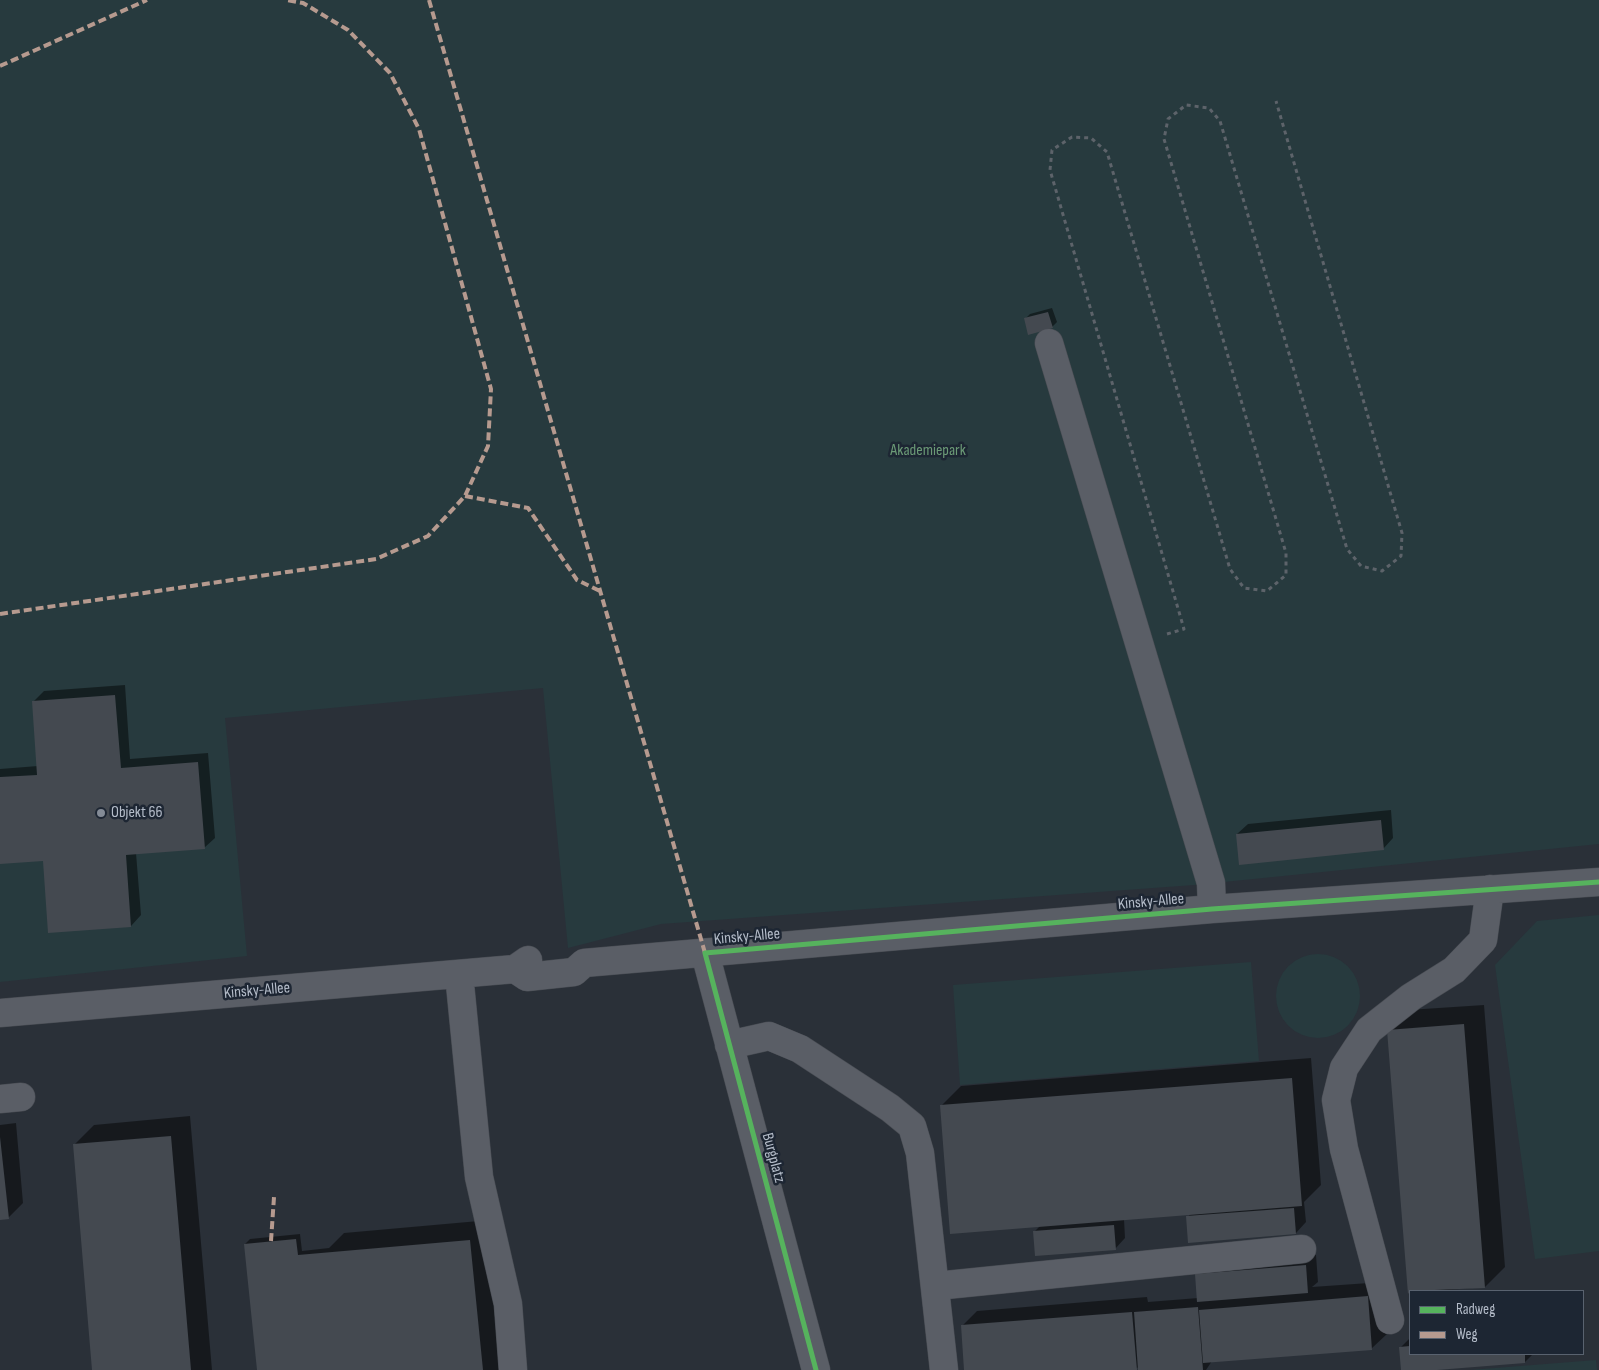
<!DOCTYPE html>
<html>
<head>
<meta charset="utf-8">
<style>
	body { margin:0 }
	#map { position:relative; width:1599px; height:1370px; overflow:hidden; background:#2a3038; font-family:"Sofia Sans Condensed",sans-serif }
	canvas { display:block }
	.legend { position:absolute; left:1409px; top:1290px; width:175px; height:65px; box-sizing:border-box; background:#1d2633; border:1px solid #59626f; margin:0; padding:6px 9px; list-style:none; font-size:15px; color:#b4bcc9 }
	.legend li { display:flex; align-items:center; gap:10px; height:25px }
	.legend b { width:25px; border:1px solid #59626f }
</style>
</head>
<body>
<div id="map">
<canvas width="1599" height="1370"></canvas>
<ul class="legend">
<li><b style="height:6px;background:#56b35d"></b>Radweg</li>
<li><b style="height:6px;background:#b69a8f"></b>Weg</li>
</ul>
</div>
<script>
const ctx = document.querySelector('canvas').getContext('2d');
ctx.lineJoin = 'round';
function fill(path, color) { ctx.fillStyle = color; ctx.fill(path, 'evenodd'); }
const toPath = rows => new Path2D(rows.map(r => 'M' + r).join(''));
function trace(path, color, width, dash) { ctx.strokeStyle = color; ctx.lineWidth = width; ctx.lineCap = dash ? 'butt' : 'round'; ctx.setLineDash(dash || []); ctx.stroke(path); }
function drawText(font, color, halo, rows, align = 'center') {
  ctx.font = font + ' "Sofia Sans Condensed",sans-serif'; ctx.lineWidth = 5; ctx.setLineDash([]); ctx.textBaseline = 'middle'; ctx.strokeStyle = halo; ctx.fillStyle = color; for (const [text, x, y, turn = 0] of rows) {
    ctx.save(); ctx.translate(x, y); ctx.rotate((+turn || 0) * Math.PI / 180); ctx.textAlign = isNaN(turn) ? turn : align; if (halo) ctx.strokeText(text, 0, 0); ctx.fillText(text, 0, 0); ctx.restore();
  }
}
fill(toPath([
	[0,0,1599,0,1599,844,1194,885,661,924,568,948,543,688,225,718,247,956,0,982],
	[1599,915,1599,1251,1535,1259,1495,965,1537,921],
	'1276 996a42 42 0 1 1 84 0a42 42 0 1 1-84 0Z',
	[1251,962,1259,1061,960,1085,953,985],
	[1596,1360,1597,1370,1470,1370]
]), '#273a3e');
fill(toPath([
	[1052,308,1057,322,1052,327,1025,319,1030,314],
	[125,685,130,759,208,753,215,838,204,848,136,853,141,915,131,926,44,860,0,863,0,769,38,766,34,701,44,691],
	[1391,810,1393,838,1383,849,1237,834,1248,824],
	[1484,1005,1505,1267,1485,1287,1409,1293,1388,1031,1408,1010],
	[1311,1058,1321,1185,1304,1202,1306,1222,1296,1233,1188,1217,1191,1213,1124,1219,1125,1238,1115,1249,1034,1232,1041,1225,941,1106,961,1086],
	[190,1116,212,1370,93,1370,74,1145,94,1125],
	[16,1123,23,1203,8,1218,0,1219,0,1125],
	[490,1220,505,1370,258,1370,245,1244,250,1239,300,1234,302,1251,329,1248,344,1233],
	[1316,1255,1318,1282,1312,1287,1383,1282,1387,1334,1371,1349,1212,1361,1206,1370,1140,1370,1139,1367,1132,1370,966,1370,962,1326,977,1311,1147,1297,1148,1302,1198,1298,1196,1274,1206,1264],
	[1410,1338,1410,1354,1533,1354,1525,1362,1403,1370,1401,1347]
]), '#0007');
fill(toPath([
	[1048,312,1053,328,1028,335,1024,318],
	[115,695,121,768,198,762,205,849,126,855,131,927,48,933,43,861,0,864,0,777,37,775,32,701],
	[1381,820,1384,850,1239,865,1236,834],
	[1464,1024,1485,1288,1410,1291,1408,1294,1387,1030],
	[1292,1078,1302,1206,950,1234,940,1105],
	[171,1136,191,1370,92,1370,73,1144],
	[0,1137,9,1219,0,1220],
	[1294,1208,1296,1234,1188,1243,1186,1216],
	[1114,1225,1116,1250,1035,1256,1033,1231],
	[296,1239,298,1255,470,1240,483,1370,257,1370,244,1244],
	[1306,1265,1308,1293,1197,1302,1195,1274],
	[1368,1296,1372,1350,1203,1363,1199,1310],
	[1198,1307,1203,1370,1138,1370,1134,1312],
	[1132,1312,1137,1370,964,1370,961,1325],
	[1410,1346,1410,1354,1525,1354,1525,1363,1437,1370,1401,1370,1399,1347]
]), '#444950');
const minor = toPath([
	[1049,343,1211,883,1212,909],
	[705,953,816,1370],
	[515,969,527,977,574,972,584,963,1212,909,1599,882],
	[459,974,479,1177,508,1304,513,1370],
	[0,1013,515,969,528,960],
	[729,1045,769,1036,800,1049,890,1108,912,1126,920,1153,944,1370],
	[0,1099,21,1097],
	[936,1286,1302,1249],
	[1390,1320,1344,1149,1336,1100,1344,1068,1369,1030,1411,997,1454,970,1483,940,1490,889]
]);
trace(minor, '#484c53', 29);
trace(toPath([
	[1167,634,1184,629,1050,170,1052,150,1072,137,1091,138,1107,152,1230,569,1244,588,1267,591,1286,575,1286,553,1164,139,1168,119,1186,105,1209,108,1220,121,1347,549,1361,566,1382,571,1401,556,1402,533,1276,101]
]), '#5d636a', 3, [4, 4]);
trace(minor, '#5a5e66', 28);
trace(toPath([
	[429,0,705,953],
	[0,66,147,0],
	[465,496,528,508,577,580,600,591],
	[0,614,376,559,428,536,465,496,488,446,491,389,419,129,390,73,348,30,303,3,287,0],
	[271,1241,274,1197]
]), '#b69a8f', 4, [8, 4]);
trace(toPath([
	[816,1370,705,953,1212,909,1599,882]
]), '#56b35d', 5);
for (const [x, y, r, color] of [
	[101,813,5,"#848b96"]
]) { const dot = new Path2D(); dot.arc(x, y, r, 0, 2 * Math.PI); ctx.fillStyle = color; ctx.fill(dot); trace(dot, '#1d2633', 2); }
drawText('16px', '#6b9a76', '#1d2633', [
	["Akademiepark",928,451]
]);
drawText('16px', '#b4bcc9', '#1d2633', [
	["Objekt 66",111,813]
], 'left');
drawText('16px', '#b4bcc9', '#1d2633', [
	["Kinsky-Allee",1151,902,-5],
	["Kinsky-Allee",747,937,-5],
	["Kinsky-Allee",257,991,-5],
	["Burgplatz",773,1158,75]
]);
</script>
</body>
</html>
